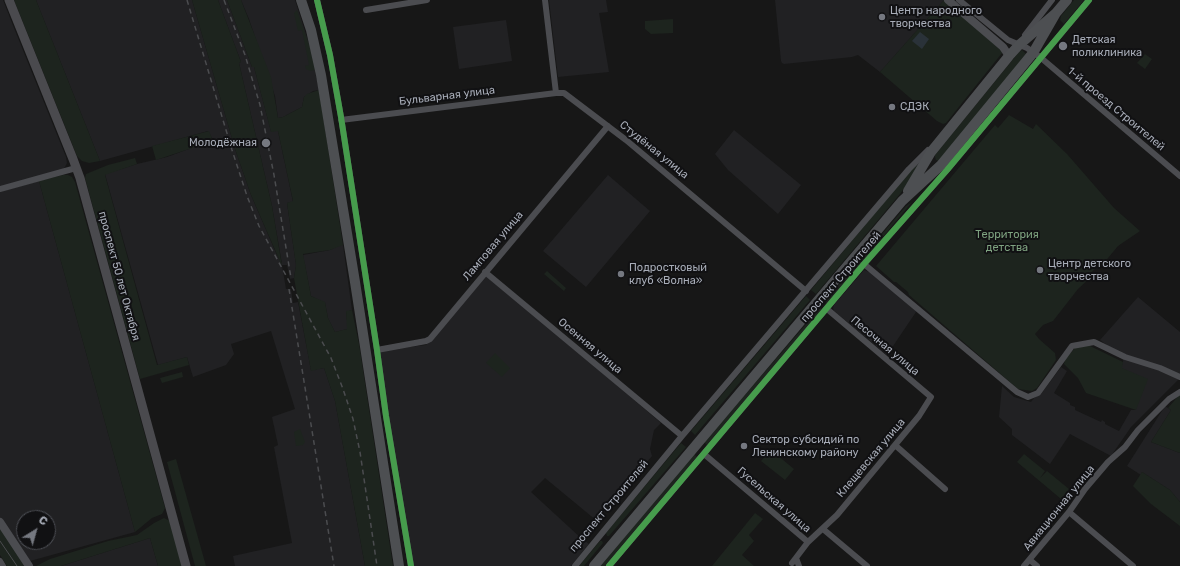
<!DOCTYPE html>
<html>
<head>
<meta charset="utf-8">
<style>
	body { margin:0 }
	#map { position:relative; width:1180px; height:566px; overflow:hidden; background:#171717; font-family:Rubik,sans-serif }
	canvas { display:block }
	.north { position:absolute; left:16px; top:510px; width:40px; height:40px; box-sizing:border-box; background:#111113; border:1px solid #4d4f55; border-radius:50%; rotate:37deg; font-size:11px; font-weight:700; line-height:16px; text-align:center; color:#a8adb8 }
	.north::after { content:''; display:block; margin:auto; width:14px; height:18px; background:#757880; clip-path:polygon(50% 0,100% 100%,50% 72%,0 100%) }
</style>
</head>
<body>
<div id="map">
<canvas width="1180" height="566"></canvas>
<div class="north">С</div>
</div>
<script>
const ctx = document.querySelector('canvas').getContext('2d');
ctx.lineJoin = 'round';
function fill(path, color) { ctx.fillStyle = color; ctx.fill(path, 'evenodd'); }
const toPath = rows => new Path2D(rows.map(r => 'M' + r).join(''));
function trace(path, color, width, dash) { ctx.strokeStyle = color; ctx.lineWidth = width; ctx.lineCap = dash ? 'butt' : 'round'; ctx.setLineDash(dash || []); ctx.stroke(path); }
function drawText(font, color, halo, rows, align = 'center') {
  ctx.font = font + ' Rubik,sans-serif'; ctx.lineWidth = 4; ctx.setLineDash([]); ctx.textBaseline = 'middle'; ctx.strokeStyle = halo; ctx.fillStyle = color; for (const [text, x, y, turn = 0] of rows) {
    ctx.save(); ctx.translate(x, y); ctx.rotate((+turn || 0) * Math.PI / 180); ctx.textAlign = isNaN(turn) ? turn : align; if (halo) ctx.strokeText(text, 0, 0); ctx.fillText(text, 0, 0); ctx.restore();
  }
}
fill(toPath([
	[0,0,3,0,14,28,66,157,67,163,65,167,61,171,0,187],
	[36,0,192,0,235,149,251,195,276,253,282,264,272,206,239,63,241,62,218,0,227,0,252,67,254,67,271,131,278,131,293,202,287,203,296,265,294,278,290,279,287,265,282,265,286,289,291,289,293,303,298,302,311,370,324,368,335,401,365,566,235,566,233,556,292,543,274,447,278,445,272,417,295,409,271,331,231,344,234,354,226,365,193,377,187,357,158,365,105,174,137,164,167,157,213,140,208,131,100,161],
	[241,0,295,0,310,47,319,90,313,91,304,97,302,107,283,117,278,118,275,96,249,19],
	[549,0,606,0,608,12,599,13,609,72,558,77],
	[775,0,944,0,880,72,858,55,852,57,784,64,782,63,781,61],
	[506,20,512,61,459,69,453,27],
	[734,130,801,185,778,214,728,170,715,154],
	[608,175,650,211,586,287,543,251],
	[39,181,135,532,30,561,26,558,0,518,0,192],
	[24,518,48,518,48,542,24,542],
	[339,245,343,245,352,310,346,312,348,329,335,332,328,318,325,303,311,296,303,255,330,250],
	[864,270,872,273,915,310,916,312,887,355,834,311,833,308,834,305],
	[485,277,487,277,558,335,661,423,654,430,650,449,652,456,597,521,545,478,531,492,582,539,589,544,571,566,413,566,378,357,380,353,384,350,426,345],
	[1138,297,1180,332,1180,378,1131,427,1111,456,1070,434,1050,464,1012,435,1012,429,999,417,1002,386,1014,397,1031,402,1034,398,1041,394,1061,367,1067,371,1054,393,1070,403,1070,405,1075,407,1075,410,1101,422,1102,420,1105,422,1105,424,1119,431,1131,410,1136,410,1121,368,1124,358,1100,340],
	[1165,406,1171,410,1151,442,1180,453,1180,502,1170,490,1142,472,1141,475,1127,466],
	[150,538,158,566,61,566]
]), '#212123');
fill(toPath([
	[14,0,36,0,100,161,89,163,82,161,77,156],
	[192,0,218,0,241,62,239,63,272,206,282,266,251,195,235,149],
	[227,0,241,0,271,77,278,118,283,117,302,107,304,97,307,94,319,90,343,245,330,250,303,254,305,264,311,296,325,302,328,318,335,332,347,329,346,311,352,310,359,344,393,566,365,566,335,401,324,368,311,371,294,278,296,265,287,203,293,201,278,131,271,132,254,67,252,67],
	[944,0,1002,51,1002,53,946,123,943,124,937,121,880,72],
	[1074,0,1084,0,1064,24,1060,20,1061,16],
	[297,10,310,47,315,70,310,71,306,69,305,66,309,65,302,30,298,31,294,13],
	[673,19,673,33,651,34,645,29,645,21],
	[1022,50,1026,54,939,161,936,160,935,157,935,155,1019,52],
	[1145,54,1152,59,1145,69,1137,63],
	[1009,115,1033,129,1036,124,1067,154,1114,208,1140,231,1118,246,1103,264,1101,262,1091,273,1093,275,1078,289,1053,321,1043,325,1035,334,1039,339,1055,353,1056,360,1037,388,1032,391,1018,389,909,295,908,292,896,282,894,282,876,266,995,125,998,128],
	[209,131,213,141,156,160,152,146],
	[135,158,137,164,105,175,157,365,187,357,189,365,140,379,85,178,86,174,108,165],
	[920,162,914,174,900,194,816,294,811,290,910,171],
	[63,175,68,175,72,177,75,182,165,508,162,514,152,518,135,532,39,181],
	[912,202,827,304,825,301,893,221,906,206],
	[547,271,566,288,564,291,544,274],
	[806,296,810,300,695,435,691,431],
	[820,308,822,310,707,445,704,442],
	[1088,345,1123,362,1122,368,1148,379,1136,410,1086,393,1078,378,1064,364,1065,359,1075,348],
	[495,353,510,368,502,377,486,363],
	[182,372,183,377,162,383,160,378],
	[1180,394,1180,453,1151,442,1171,410,1168,408],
	[300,429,305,442,303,445,296,446,294,432],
	[681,443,686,447,609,536,607,536,606,533],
	[771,450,794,469,785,480,761,461],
	[694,454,697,457,605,566,600,566],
	[1024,454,1045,471,1040,478,1047,471,1069,489,1061,499,1017,462],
	[176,459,206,566,195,566,167,462],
	[1142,472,1170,490,1180,502,1180,526,1151,504,1133,486],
	[755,513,763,519,749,535,754,541,742,555,754,566,712,566],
	[164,518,170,521,182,566,158,566,150,538,61,566,36,566,50,559,108,541,137,535,154,523],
	[0,526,27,566,7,566,0,555],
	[600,541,602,541,603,543,584,566,579,566]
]), '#1d241e');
fill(toPath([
	[920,32,929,39,922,49,912,41]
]), '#2a3239');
trace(toPath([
	[317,0,330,55,341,117,377,350,386,416,411,566],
	[545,0,556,93,564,93,626,140,806,291],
	[959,0,1008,40,1027,48,1040,57,1180,176],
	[366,10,427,0],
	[1025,35,1052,0],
	[341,120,556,93],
	[0,189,76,168],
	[864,264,1017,392,1028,397,1038,393,1072,346,1094,342,1125,357,1160,368,1180,377],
	[485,272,682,436],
	[377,350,426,341,430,339,608,126],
	[895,445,945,489],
	[704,454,808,542],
	[1069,512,1133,566],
	[823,529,867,566],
	[796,558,799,566],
	[1030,560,1037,566],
	[0,561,3,566],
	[792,563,808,542,837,515,919,416,931,397,827,309],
	[575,566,682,436,909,169,928,150],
	[609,566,864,264,947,170,1089,0],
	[1024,566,1069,512,1085,489,1108,462,1125,447,1138,430,1169,399,1180,392]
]), '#4b4c50', 6);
trace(toPath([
	[948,0,1003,47,1009,56],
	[0,522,29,566]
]), '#4b4c50', 8);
trace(toPath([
	[9,0,73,159,80,178,186,566]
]), '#4a4a4e', 9);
trace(toPath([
	[301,0,311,30,321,75,355,282,399,566],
	[908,191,931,152,1009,56,1019,45,1056,13,1067,0],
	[594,566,902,201,941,165,1033,53,1056,13]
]), '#4d4f52', 10);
trace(toPath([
	[0,541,17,566]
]), '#4b4c4f', 1);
trace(toPath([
	[187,0,232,150,247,196,259,226,331,358,343,389,353,419,360,452,377,566],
	[224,0,245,55,260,105,274,175,291,278],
	[289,289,334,566]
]), '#4b4c4f', 1.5, [5, 4]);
trace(toPath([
	[317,0,330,55,341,117,377,350,386,416,411,566],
	[609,566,864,264,947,170,1089,0]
]), '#469c4c', 6);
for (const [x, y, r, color] of [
	[882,17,4,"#757880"],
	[1063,46,5,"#757880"],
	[892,107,4,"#757880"],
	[266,143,5,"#757880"],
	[1040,270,4,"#757880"],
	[621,274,4,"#757880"],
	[744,446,4,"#757880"]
]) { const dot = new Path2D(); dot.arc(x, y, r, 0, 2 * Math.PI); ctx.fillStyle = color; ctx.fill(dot); trace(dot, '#111113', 1.5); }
drawText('11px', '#a8adb8', '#111113', [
	["Центр народного",890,11],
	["творчества",890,24],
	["Детская",1072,40],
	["поликлиника",1072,53],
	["СДЭК",900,107],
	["Молодёжная",257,143,"right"],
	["Центр детского",1048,264],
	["творчества",1048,277],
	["Подростковый",629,268],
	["клуб «Волна»",629,281],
	["Сектор субсидий по",752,440],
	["Ленинскому району",752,453]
], 'left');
drawText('11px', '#a8adb8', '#111113', [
	["Бульварная улица",447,96,-7],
	["1-й проезд Строителей",1116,109,40],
	["Студёная улица",654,150,39],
	["Ламповая улица",493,246,-50],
	["проспект 50 лет Октября",119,276,75],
	["проспект Строителей",841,277,-49],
	["Осенняя улица",590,346,40],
	["Песочная улица",885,346,40],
	["Клещевская улица",871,458,-50],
	["Гусельская улица",774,500,41],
	["проспект Строителей",609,506,-50],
	["Авиационная улица",1059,508,-51]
]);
drawText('11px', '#7fa381', '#111113', [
	["Территория",1007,235],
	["детства",1007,248]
]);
</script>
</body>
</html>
